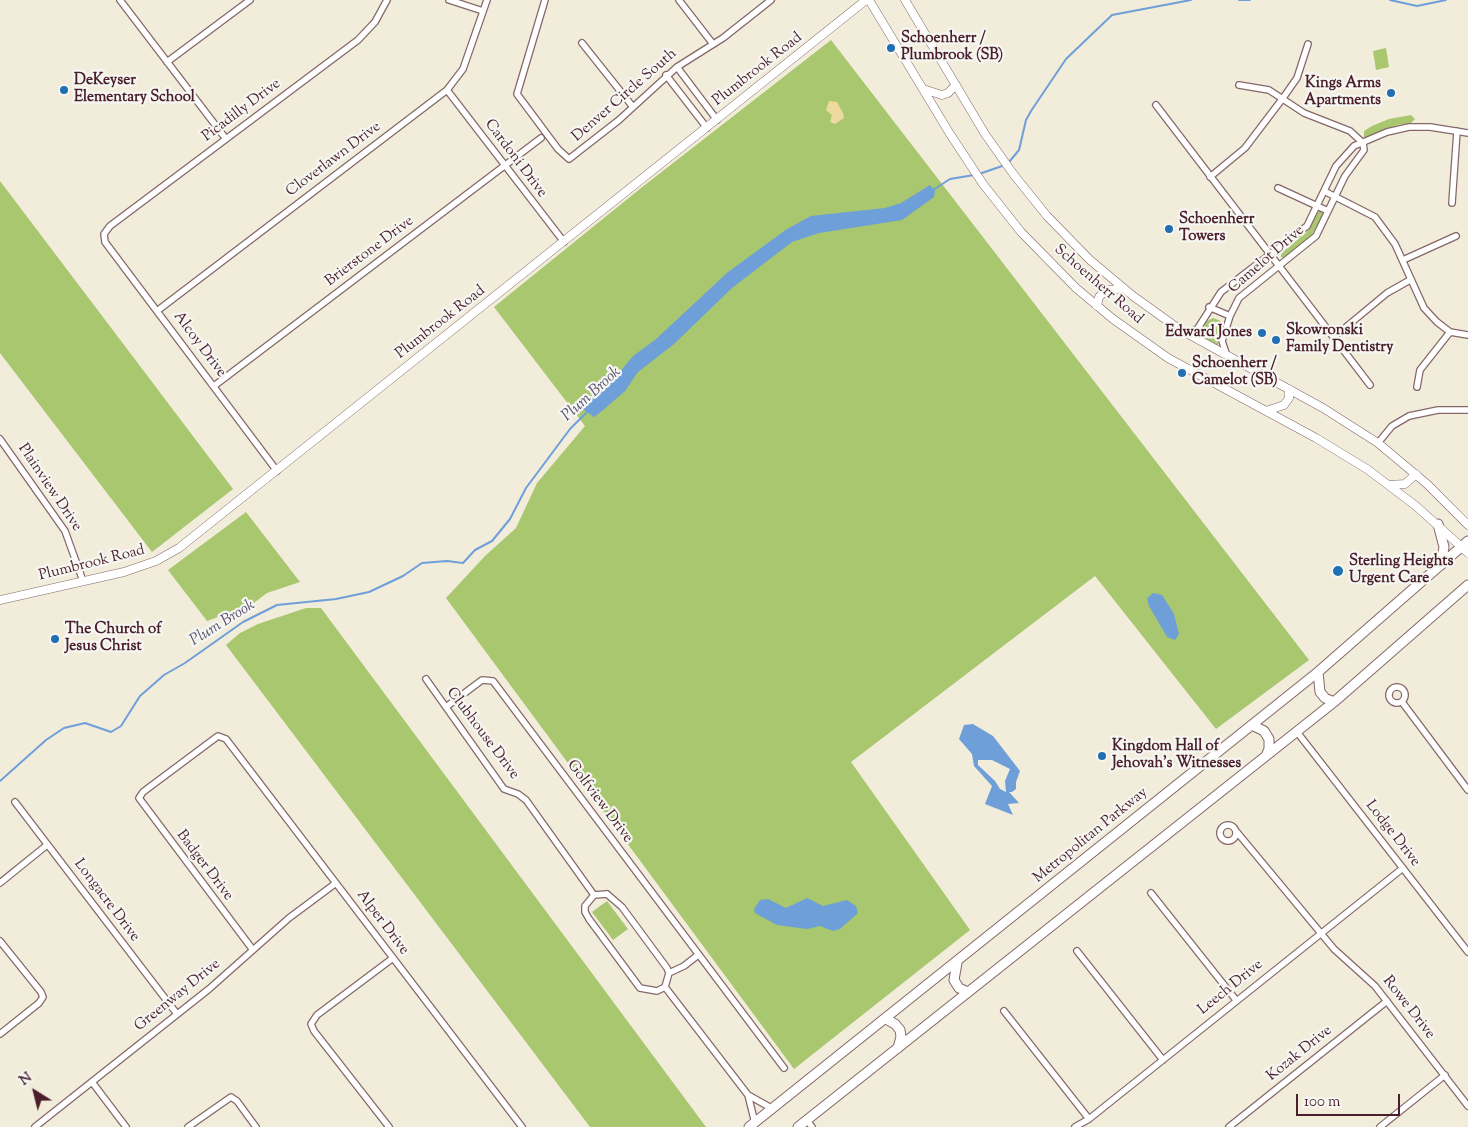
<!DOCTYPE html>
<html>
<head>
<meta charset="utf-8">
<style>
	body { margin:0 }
	#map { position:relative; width:1468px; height:1127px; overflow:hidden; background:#f2ecdb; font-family:"Sorts Mill Goudy",serif }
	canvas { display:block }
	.north { position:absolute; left:10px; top:1067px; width:50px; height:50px; -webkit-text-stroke:4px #f6f6f2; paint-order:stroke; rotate:324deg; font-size:14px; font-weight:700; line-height:20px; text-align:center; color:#4a1f2b }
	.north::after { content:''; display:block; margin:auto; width:18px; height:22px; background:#4a1f2b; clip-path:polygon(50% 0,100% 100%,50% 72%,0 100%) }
	.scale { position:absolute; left:1296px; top:1094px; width:104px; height:22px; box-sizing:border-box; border:2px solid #4a1f2b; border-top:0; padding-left:6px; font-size:15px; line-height:18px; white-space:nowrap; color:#4a1f2b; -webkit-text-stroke:4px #f6f6f2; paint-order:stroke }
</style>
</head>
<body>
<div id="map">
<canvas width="1468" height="1127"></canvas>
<div class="north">N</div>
<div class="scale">100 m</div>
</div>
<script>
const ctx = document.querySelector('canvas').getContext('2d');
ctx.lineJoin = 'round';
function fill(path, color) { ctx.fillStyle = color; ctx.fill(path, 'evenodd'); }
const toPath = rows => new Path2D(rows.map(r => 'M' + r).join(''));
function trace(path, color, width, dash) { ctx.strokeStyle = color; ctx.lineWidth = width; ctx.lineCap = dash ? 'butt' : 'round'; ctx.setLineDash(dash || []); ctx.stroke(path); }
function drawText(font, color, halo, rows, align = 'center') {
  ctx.font = font + ' "Sorts Mill Goudy",serif'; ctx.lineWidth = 4.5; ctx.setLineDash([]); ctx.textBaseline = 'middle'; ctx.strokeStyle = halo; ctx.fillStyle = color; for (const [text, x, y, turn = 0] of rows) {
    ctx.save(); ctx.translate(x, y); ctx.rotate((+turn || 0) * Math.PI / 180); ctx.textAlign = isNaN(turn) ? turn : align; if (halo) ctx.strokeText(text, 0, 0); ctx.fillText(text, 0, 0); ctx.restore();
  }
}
fill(toPath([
	[831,40,1309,660,1216,729,1095,576,851,762,970,930,794,1069,446,598,485,556,516,528,537,483,585,426,494,307,641,188],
	[1386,48,1389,67,1376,70,1373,51],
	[1411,115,1415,119,1411,123,1397,125,1369,137,1364,137,1364,131,1372,126,1389,119],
	[0,181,233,489,152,552,0,353],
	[1321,211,1323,214,1311,236,1284,258,1281,257,1281,253,1307,232,1318,212],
	[1213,318,1221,321,1222,325,1218,340,1218,347,1199,336,1207,321],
	[246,512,300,582,267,593,251,605,207,621,168,570],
	[306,608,321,608,706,1127,590,1127,226,645,240,633,258,624],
	[607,901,628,929,613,940,592,912]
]), '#a8c76f');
fill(toPath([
	[829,101,837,102,843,113,844,118,835,124,830,122,832,115,826,110]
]), '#eeda9e');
fill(toPath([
	[930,185,935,191,934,197,902,220,819,233,792,242,732,288,674,344,638,372,625,391,602,411,594,417,584,410,583,406,585,403,605,390,633,356,655,340,728,272,787,229,811,216,885,208,901,203],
	[1153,593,1162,595,1174,614,1179,634,1175,640,1167,637,1149,606,1147,598],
	[973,724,993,736,1020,771,1016,782,1016,789,1012,792,1009,792,1019,803,1008,804,1013,815,985,804,992,786,974,766,972,754,959,739,964,725],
	[978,760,992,760,1010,769,1005,781,1006,792,1000,789,995,781,978,765],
	[807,898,823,906,847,900,856,906,858,913,840,929,833,931,820,926,807,929,777,925,755,913,754,909,760,900,768,899,786,908]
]), '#6e9fd8');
trace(toPath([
	[1239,0,1250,0],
	[1390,0,1417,6,1446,0],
	[1009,162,1019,150,1026,120,1031,111,1066,59,1112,15,1191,0],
	[979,174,1005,165],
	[933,190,950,179,974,175],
	[0,781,46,740,64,728,85,723,111,732,121,726,140,696,164,675,185,663,243,622,277,605,336,599,369,592,403,576,422,563,447,561,463,563,475,550,492,541,510,519,526,488,570,429,588,411]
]), '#6e9fd8', 2);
const street = toPath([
	[120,0,226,139],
	[449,0,483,11],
	[545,0,517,94,558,149,569,159,619,120,677,67,723,38,771,0],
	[679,0,713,44],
	[582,43,633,107],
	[167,62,250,0],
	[677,67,717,120],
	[666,75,707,128],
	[1239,85,1269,90,1304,113,1350,131,1363,143],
	[447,90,564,242],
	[1156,105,1370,385],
	[1210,177,1245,148,1283,98,1297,78,1308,44],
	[1278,188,1328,211],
	[1324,191,1375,217,1395,244,1424,308,1437,322,1450,332,1468,335],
	[1452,203,1457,131],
	[1403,260,1456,236],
	[1209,307,1230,316],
	[157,311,447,90,463,69,487,0],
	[1189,335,1198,328,1221,292,1307,226,1336,166,1354,146,1387,132,1409,127,1430,127,1468,133],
	[1334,337,1387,293,1410,280],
	[1227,356,1222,341,1230,316,1239,298,1316,236,1345,176,1364,150,1363,143],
	[214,386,541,138],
	[1417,387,1420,370,1450,332],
	[0,439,65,531,83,581],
	[1378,443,1392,426,1409,416,1438,410,1468,410],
	[277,471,105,242,104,234,110,226,358,40,375,22,387,0],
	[426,679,504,789,518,794,526,800,594,895],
	'1389 695a8 8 0 1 1 16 0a8 8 0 1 1-16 0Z',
	[1402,702,1468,790],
	[446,707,482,680,493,681,784,1068],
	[1297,732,1468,952],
	[15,802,177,1014],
	'1220 833a8 8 0 1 1 16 0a8 8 0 1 1-16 0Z',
	[1236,831,1334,949,1375,986,1468,1106],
	[0,883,47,845],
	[1151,893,1236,1000],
	[607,894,622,907,667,968,669,973,665,987,657,991,640,988,589,919,585,912,585,906,594,895,607,894],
	[0,941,41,992,43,997,39,1003,0,1034],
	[253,950,139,798,143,792,218,736,226,739,522,1127],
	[1077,951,1163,1060],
	[669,973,684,966,698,955],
	[665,987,748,1095],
	[1004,1011,1089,1119],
	[92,1082,126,1127],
	[807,1120,812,1127],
	[755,1123,748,1095,773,1109],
	[35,1127,209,989,289,918,336,883],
	[188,1127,231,1097,237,1101,256,1127],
	[389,1127,314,1031,311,1024,317,1015,393,958],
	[1075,1127,1089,1119,1403,868],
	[1229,1127,1387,1001],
	[1380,1127,1445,1075]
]);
const secondary = toPath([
	[869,0,950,134,983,184,1021,232,1076,288,1113,319,1168,358,1316,438,1367,469,1416,506,1468,553],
	[905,0,985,134,1014,175,1047,216,1090,260,1133,296,1179,329,1323,408,1378,443,1427,484,1468,525],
	[923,89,942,95,948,93,956,85],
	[1097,306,1099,297,1105,291,1122,288],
	[1266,411,1284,405,1289,398,1289,389],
	[1389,485,1405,484,1416,474],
	[0,600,124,572,156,561,179,548,866,0]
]);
const primary = toPath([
	[1438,524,1444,547,1441,565],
	[1318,672,1320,692,1325,698,1334,702],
	[1252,725,1264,731,1269,739,1269,749,1266,756],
	[957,963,954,980,959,988,968,992],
	[886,1019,895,1024,900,1030,901,1037,898,1048],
	[749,1127,1318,672,1468,541],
	[798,1127,1334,702,1468,585]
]);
trace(street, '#856769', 8);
trace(secondary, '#856769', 9);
trace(primary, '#856769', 11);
trace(street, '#fff', 5.5);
trace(secondary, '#fff', 8);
trace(primary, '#fff', 9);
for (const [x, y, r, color] of [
	[891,48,5,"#1f6fb2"],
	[64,90,5,"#1f6fb2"],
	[1391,93,5,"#1f6fb2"],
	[1169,229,5,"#1f6fb2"],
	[1262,333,5,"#1f6fb2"],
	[1276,340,5,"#1f6fb2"],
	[1182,373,5,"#1f6fb2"],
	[1338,571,6,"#1f6fb2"],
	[55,639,5,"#1f6fb2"],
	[1102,756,5,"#1f6fb2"]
]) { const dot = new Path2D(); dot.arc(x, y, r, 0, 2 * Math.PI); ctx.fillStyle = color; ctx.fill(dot); trace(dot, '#f6f6f2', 2); }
drawText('bold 15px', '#4a1f2b', '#f6f6f2', [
	["Schoenherr /",901,39],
	["Plumbrook (SB)",901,56],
	["DeKeyser",74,81],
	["Elementary School",74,98],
	["Kings Arms",1381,84,"right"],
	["Apartments",1381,101,"right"],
	["Schoenherr",1179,220],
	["Towers",1179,237],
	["Skowronski",1286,331],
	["Family Dentistry",1286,348],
	["Edward Jones",1252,333,"right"],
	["Schoenherr /",1192,364],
	["Camelot (SB)",1192,381],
	["Sterling Heights",1349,562],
	["Urgent Care",1349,579],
	["The Church of",65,630],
	["Jesus Christ",65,647],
	["Kingdom Hall of",1112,747],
	["Jehovah's Witnesses",1112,764]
], 'left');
drawText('15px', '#4a1f2b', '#f6f6f2', [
	["Plumbrook Road",758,70,-38],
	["Denver Circle South",625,96,-41],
	["Picadilly Drive",242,111,-37],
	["Cardoni Drive",515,159,53],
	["Cloverlawn Drive",334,160,-37],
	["Brierstone Drive",370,252,-37],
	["Camelot Drive",1267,260,-41],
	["Schoenherr Road",1098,285,41],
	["Plumbrook Road",441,323,-38],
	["Alcoy Drive",199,345,53],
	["Plainview Drive",49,488,56],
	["Plumbrook Road",92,564,-14],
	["Clubhouse Drive",482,734,53],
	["Golfview Drive",599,802,53],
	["Lodge Drive",1392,834,52],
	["Metropolitan Parkway",1091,836,-39],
	["Badger Drive",204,866,53],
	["Longacre Drive",106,901,53],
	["Alper Drive",382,923,53],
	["Leech Drive",1231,988,-39],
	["Greenway Drive",178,996,-39],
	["Rowe Drive",1408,1008,52],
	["Kozak Drive",1300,1054,-39]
]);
drawText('italic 16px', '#585270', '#f6f6f2', [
	["Plum Brook",592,395,-42],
	["Plum Brook",223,624,-32]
]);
</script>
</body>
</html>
